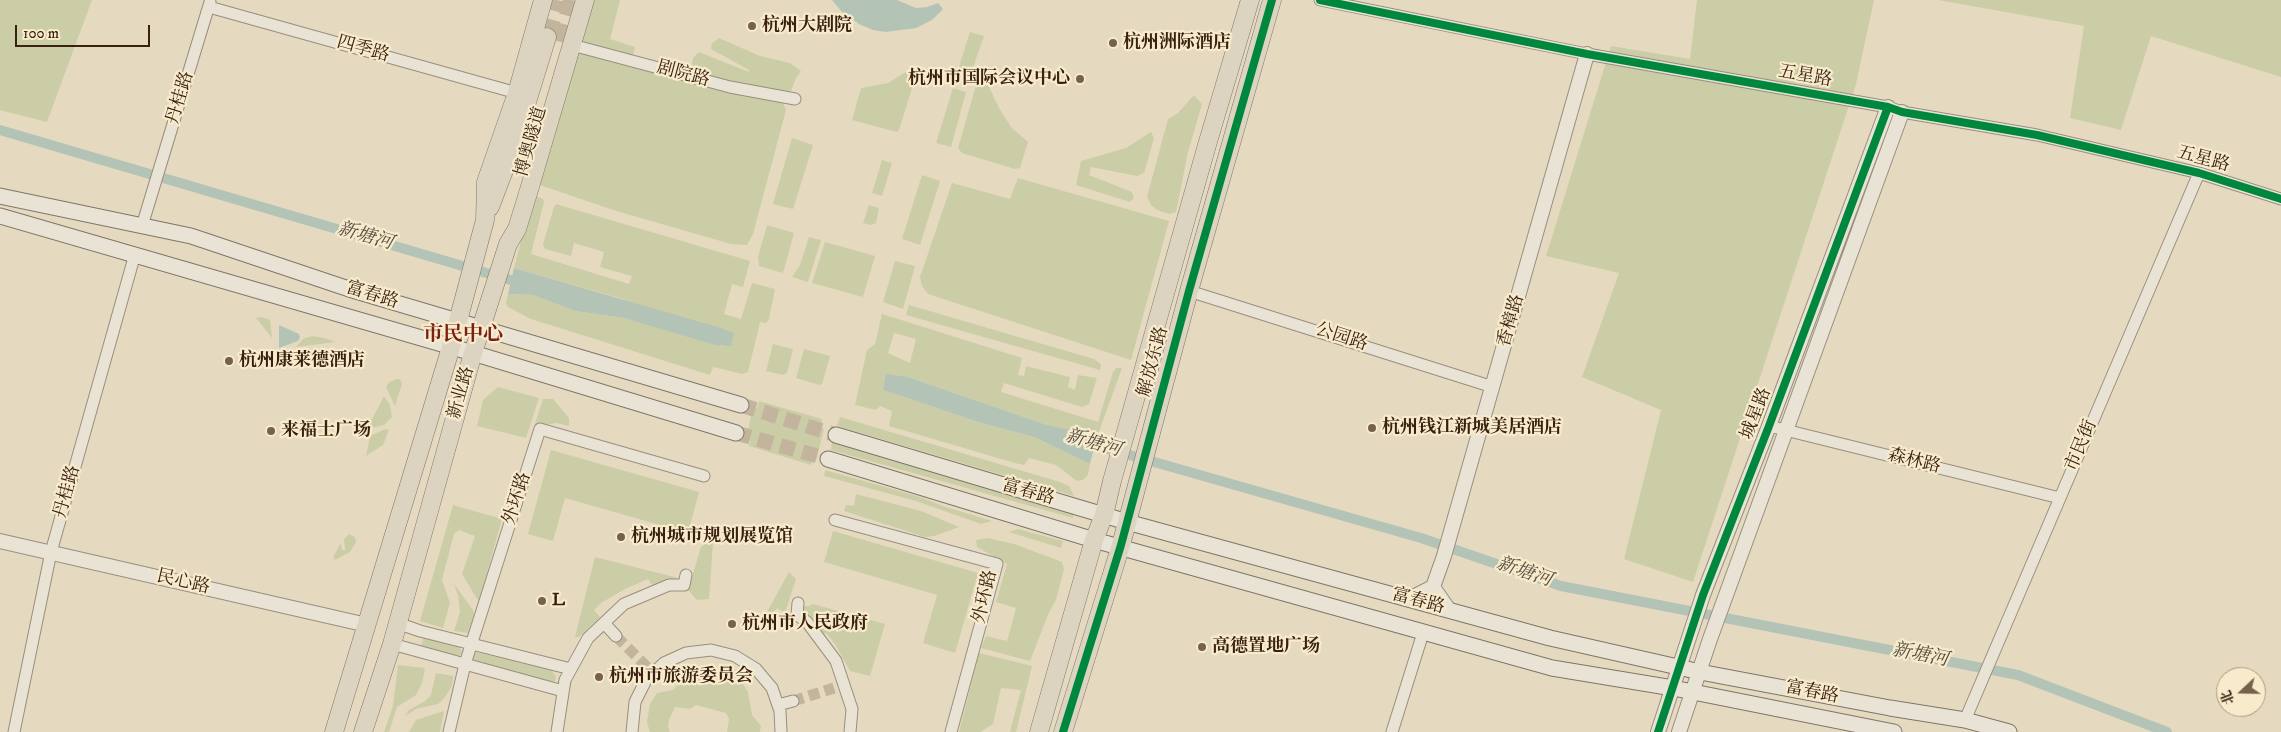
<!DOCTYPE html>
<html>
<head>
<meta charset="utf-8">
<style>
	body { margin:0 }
	#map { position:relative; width:2281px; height:732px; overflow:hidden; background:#e5dac0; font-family:"IM FELL DW Pica","Noto Serif SC",serif }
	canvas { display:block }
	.north { position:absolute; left:2216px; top:667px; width:50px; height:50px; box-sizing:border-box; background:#f8ebcc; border:1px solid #ac9a81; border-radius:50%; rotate:249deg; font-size:14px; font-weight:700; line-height:20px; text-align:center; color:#392011 }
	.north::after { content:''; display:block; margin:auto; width:18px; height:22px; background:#75614e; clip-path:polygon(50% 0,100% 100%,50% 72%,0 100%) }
	.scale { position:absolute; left:15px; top:25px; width:135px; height:22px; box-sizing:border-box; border:2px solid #392011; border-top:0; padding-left:6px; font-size:15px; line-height:18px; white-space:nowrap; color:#392011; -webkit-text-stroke:4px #f8ebcc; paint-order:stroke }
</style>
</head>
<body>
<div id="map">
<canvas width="2281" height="732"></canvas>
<div class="north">北</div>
<div class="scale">100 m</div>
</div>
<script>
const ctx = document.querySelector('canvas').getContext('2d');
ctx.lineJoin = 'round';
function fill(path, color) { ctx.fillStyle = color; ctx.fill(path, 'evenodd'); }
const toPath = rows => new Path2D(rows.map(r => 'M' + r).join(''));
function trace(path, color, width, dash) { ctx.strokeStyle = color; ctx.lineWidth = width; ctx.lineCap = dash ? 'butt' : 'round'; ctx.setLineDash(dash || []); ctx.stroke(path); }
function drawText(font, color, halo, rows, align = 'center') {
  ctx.font = font + ' "IM FELL DW Pica","Noto Serif SC",serif'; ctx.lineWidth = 4.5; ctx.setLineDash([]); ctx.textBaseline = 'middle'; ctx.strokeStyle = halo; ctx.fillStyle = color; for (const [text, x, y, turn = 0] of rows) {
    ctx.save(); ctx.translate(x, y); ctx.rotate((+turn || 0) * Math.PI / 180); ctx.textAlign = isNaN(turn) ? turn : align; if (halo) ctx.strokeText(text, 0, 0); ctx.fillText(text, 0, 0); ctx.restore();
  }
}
fill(toPath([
	[0,0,92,0,47,122,0,110],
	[587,0,620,0,610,39,635,47,633,55,578,41],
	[1697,0,1874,0,1856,84,1693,582,1624,559,1661,410,1582,377,1619,273,1546,256,1611,46,1690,59],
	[1938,0,2281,0,2281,77,2151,36,2121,130,2070,118,2084,26],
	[970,32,984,36,970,76,957,73],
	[719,38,760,56,790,63,801,71,796,78,791,91,787,94,742,85,691,72,693,58,699,52,749,72,749,70,711,49,712,43],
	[576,51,780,96,786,110,753,234,747,245,731,244,613,210,537,184],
	[914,67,918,69,899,130,897,132,852,120,861,88,888,83],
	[981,68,986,69,990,89,999,108,1011,127,1028,142,1020,168,1015,169,962,153,958,148],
	[953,88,966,92,951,147,936,143],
	[1194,95,1202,104,1188,152,1176,212,1169,214,1157,210,1151,205,1147,197,1168,119,1177,114],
	[1151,132,1154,138,1144,173,1137,176,1091,167,1089,175,1132,192,1134,198,1130,202,1076,185,1081,161,1126,148],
	[792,138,813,145,793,209,773,204],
	[882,160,892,163,882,196,872,193],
	[922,175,940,181,920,245,902,239],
	[1018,178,1169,221,1131,360,928,294,922,286,920,277,952,183,1010,199],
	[536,196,543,199,544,202,531,254,629,284,632,276,600,267,604,252,574,243,571,256,545,249,543,244,554,207,556,204,750,261,743,287,732,284,724,314,741,319,752,283,775,289,769,319,766,323,760,322,748,372,742,374,713,367,710,375,531,319,508,307,506,303,508,294,533,295,575,311,624,318,726,347,623,299,514,268,532,198],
	[869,205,879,208,876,223,871,225,863,223],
	[767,225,794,233,783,273,759,266,758,257],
	[809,237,821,240,808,282,792,277,800,265],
	[825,242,875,256,863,297,812,283],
	[895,261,915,266,903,309,883,302],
	[909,305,1094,359,1101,364,1100,370,906,315],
	[882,314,1022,358,1018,375,1024,376,1026,366,1070,377,1068,387,1075,390,1078,375,1097,378,1089,404,1082,407,1004,383,1001,392,1098,422,1113,372,1116,368,1122,368,1096,440,1073,430,1047,425,908,377,883,390,978,422,1034,437,1090,464,1088,475,1083,480,1077,481,1056,465,1029,458,1024,465,1015,463,889,426,892,411,880,406,876,410,855,405,867,350,875,344],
	[894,333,916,339,910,363,888,353],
	[262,317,270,320,272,338,256,318],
	[312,336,324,338,336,342,296,347,303,339],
	[773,344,793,349,787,373,783,375,766,371],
	[804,349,830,356,822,384,819,385,796,378],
	[397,379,400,379,402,384,395,406,386,387,389,382],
	[498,387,539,398,526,438,477,426,483,400],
	[384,396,390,405,392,417,384,425,367,429],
	[543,399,553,399,569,418,569,426,556,423,534,427],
	[759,401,822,419,821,427,824,429,816,461,812,461,811,465,749,446,750,441,746,439,753,408,757,408],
	[840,417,1060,482,1069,486,1074,496,837,426],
	[385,429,389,430,383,445,366,456,370,436],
	[832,442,1068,511,1073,514,1073,518,831,450],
	[551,450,699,492,688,533,565,498,553,541,528,534],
	[825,470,917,496,946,507,992,521,981,524,916,501,824,476],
	[856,494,921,511,959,527,934,536,925,537,844,511,846,505,854,506],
	[453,505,502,519,479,602,462,574,475,536,459,530,454,534,442,580,450,603,443,628,420,621],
	[1018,529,1063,541,1061,548,1009,532],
	[833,531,978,573,955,653,923,643,937,595,824,562],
	[349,534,355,537,356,542,350,552,335,560,333,557,341,543,342,550,345,550,344,539],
	[988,538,1014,544,1062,562,1064,569,1056,600,1049,612,1030,661,981,648,986,636,1007,641,1016,608,996,602,1007,564,977,547,976,540],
	[708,541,713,543,709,599,697,600,688,590,701,547],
	[595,557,678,578,652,585,648,579,625,589,601,603,594,610,600,617,579,637,575,637],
	[789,572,796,579,785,613,777,608,771,615,767,612],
	[454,584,473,610,474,615,468,633,454,631,460,612,458,595],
	[813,604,885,624,870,676,850,671,835,644,826,633,823,635,802,612,803,606,809,606],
	[424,636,456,644,463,652,460,655,453,656,421,647],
	[475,652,551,670,556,677,555,681,548,683,475,663,471,654],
	[979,653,1032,666,1016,732,1010,732,1021,690,1001,688,993,724,980,732,959,732],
	[398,665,425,668,422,683,416,695,397,707,389,732,384,732,393,706],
	[701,668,710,668,723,672,743,684,748,692,752,715,761,726,760,732,727,732,729,719,726,713,696,705,690,709,675,707,669,720,668,726,670,732,650,732,647,722,650,704,657,693,673,690,685,676],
	[436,673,453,676,452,686,445,697,438,704,416,709,405,716,409,710,425,701,431,695],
	[444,711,440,732,409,732,416,720]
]), '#cbcda6');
fill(toPath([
	[832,0,897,0,916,8,927,7,938,3,943,9,932,20,916,28,886,32,873,30,859,24,842,12],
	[514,268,721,328,734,333,731,346,715,345,624,318,575,311,533,295,508,294],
	[279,325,299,334,300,337,298,341,279,348],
	[886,374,908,377,1047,425,1073,430,1096,440,1090,464,1034,437,978,422,883,390]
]), '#b3c4b7');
trace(toPath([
	[0,130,524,284],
	[1084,442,1421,538,1561,586,2018,675,2167,732]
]), '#b3c4b7', 10);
trace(toPath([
	[616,636,648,668],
	[793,701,834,688]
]), '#c3b59d', 11, [11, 5.5]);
trace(toPath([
	[741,405,836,435],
	[736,433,828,459]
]), '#c3b59d', 15, [15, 8]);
trace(toPath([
	[547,37,557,0],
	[561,42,572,0]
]), '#c3b59d', 18, [18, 9]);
const minor = toPath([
	[1320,0,1587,54,1888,107,1902,112,2037,135,2199,173,2281,199],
	[209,7,517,93],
	[572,45,730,87,795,99],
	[142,226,210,2],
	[1189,291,1493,387],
	[1769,426,2060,498],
	[835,520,997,564,951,732],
	[798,603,797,615,807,622,836,661,852,709,850,732],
	[397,623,420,631,571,669],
	[604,623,616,636],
	[392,644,563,691],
	[778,705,793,701],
	[1965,720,2199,173],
	[14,732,51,552,135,254],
	[449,732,465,664,540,429,704,476],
	[557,732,565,680,588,638,624,604,669,585,684,585,686,575],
	[632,732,635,702,646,680,664,663,686,653,711,650,735,656,756,669,772,688,780,711,781,732],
	[1392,732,1423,633]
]);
const tertiary = toPath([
	[0,541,367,625],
	[1433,587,1449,610],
	[1409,599,1433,587,1444,556,1587,54],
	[1658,732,1703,595,1769,426,1888,107],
	[1679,732,1710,639,1902,112]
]);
const secondary = toPath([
	[0,196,191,236,349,289,741,405],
	[0,216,473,353,736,433],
	[836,435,1127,522,1550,638,1700,672,1890,708,1965,720,2009,732],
	[828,459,1094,540,1552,668,1673,688,1894,732]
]);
const primary = toPath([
	[490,207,514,144,547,37],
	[334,732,451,347,485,220,486,182,517,93,543,0],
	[363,732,392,644,473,353,508,244,517,229,529,190,585,0],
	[1039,732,1094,540,1104,515,1112,481,1207,145,1250,0],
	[1063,732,1121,545,1189,291,1272,0]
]);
trace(minor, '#988e7e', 13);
trace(tertiary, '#988e7e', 16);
trace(secondary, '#7f7567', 17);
trace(primary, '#7f7567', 19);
trace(minor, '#e9e3d6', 11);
trace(tertiary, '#e9e3d6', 14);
trace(secondary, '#e9e3d6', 15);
trace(primary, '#dcd3c1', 18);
trace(toPath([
	[1320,0,1587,54,1888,107,1902,112,2037,135,2199,173,2281,199],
	[1063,732,1121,545,1189,291,1272,0],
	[1658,732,1703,595,1769,426,1888,107]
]), '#00873e', 8);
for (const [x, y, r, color] of [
	[752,26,5,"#75614e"],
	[1113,43,5,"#75614e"],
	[1080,79,5,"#75614e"],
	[229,361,5,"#75614e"],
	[1372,428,5,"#75614e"],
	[271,431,5,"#75614e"],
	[621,537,5,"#75614e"],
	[542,601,5,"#75614e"],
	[732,624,5,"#75614e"],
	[1202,647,5,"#75614e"],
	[599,677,5,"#75614e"]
]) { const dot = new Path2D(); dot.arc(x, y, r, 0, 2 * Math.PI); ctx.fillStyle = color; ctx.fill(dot); trace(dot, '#f8ebcc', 2); }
drawText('bold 18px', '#392011', '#f8ebcc', [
	["杭州大剧院",762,26],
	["杭州洲际酒店",1123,43],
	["杭州市国际会议中心",1070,79,"right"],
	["杭州康莱德酒店",239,361],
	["杭州钱江新城美居酒店",1382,428],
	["来福士广场",281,431],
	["杭州城市规划展览馆",631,537],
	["L",552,601],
	["杭州市人民政府",742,624],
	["高德置地广场",1212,647],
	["杭州市旅游委员会",609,677]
], 'left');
drawText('18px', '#392011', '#f8ebcc', [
	["四季路",363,50,16],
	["剧院路",683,75,15],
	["五星路",1805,77,10],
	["丹桂路",181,98,-73],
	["博奥隧道",532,142,-74],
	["五星路",2203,160,15],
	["富春路",372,296,17],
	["香樟路",1512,321,-74],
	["公园路",1341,338,18],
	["解放东路",1154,362,-75],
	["新业路",462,393,-74],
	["城星路",1757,414,-69],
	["市民街",2082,446,-67],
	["森林路",1914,462,14],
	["丹桂路",68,492,-74],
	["富春路",1028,493,16],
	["外环路",518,499,-72],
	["民心路",183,583,13],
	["外环路",986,597,-77],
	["富春路",1418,602,15],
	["富春路",1812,693,11]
]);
drawText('italic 19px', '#574e42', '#f8ebcc', [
	["新塘河",365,237,16],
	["新塘河",1093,444,16],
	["新塘河",1524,573,19],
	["新塘河",1920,656,11]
]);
drawText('bold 20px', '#7a1f14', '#f8ebcc', [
	["市民中心",463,336]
]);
</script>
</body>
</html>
